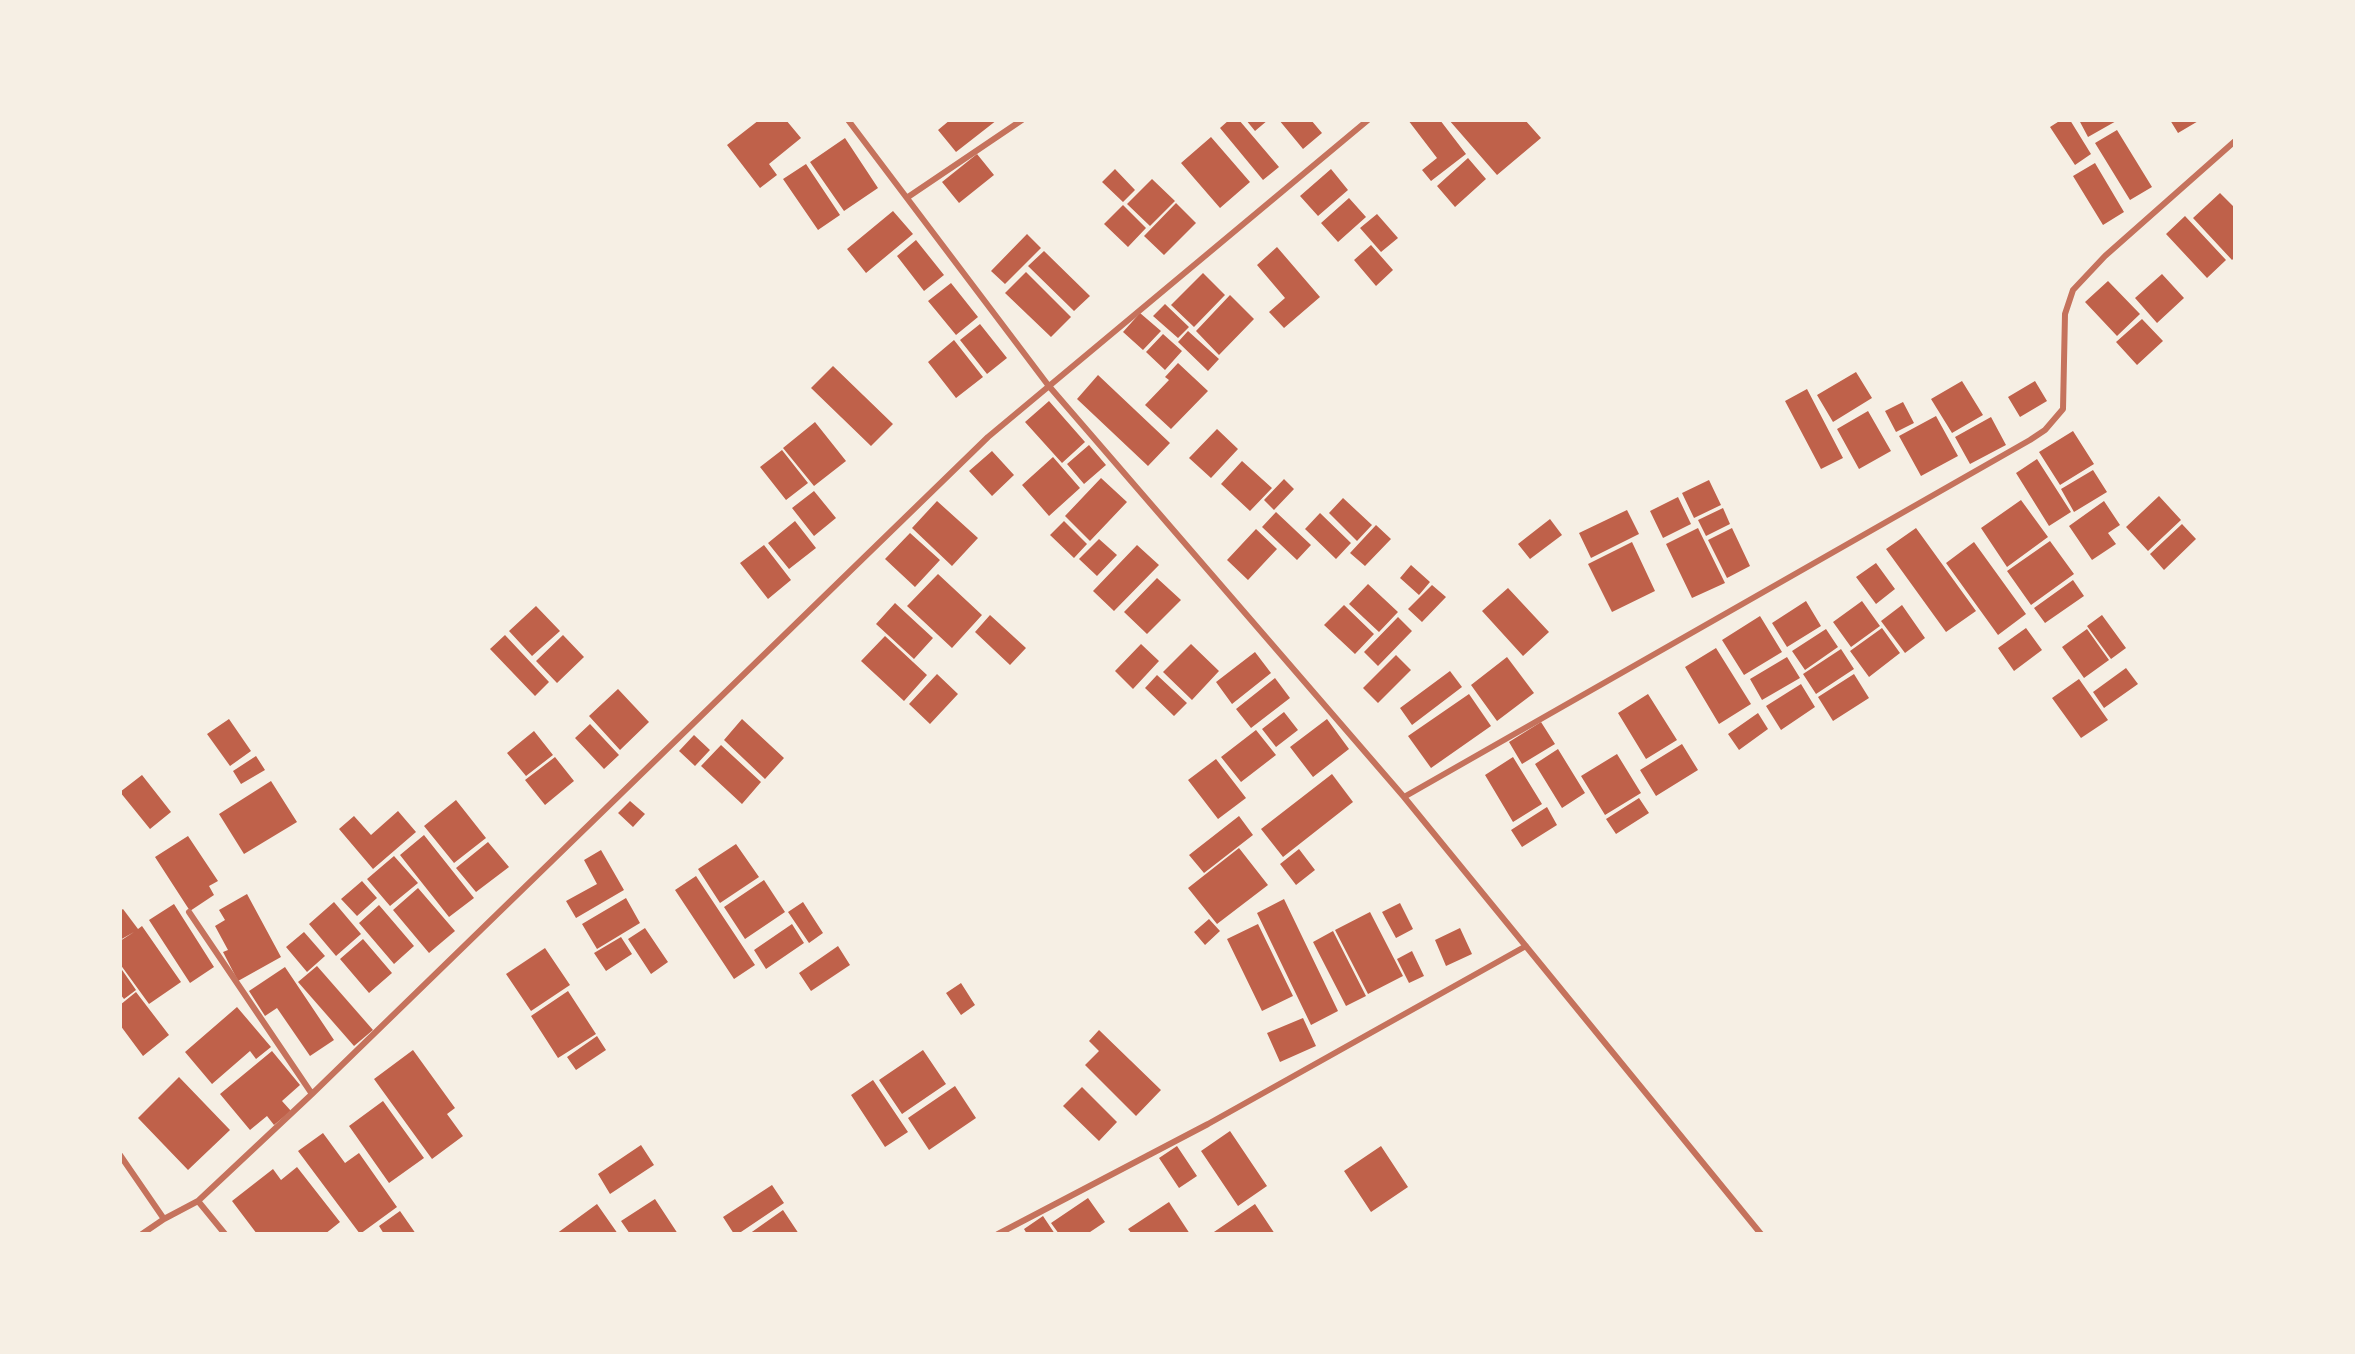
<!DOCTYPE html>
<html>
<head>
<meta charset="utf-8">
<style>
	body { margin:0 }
	#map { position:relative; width:2355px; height:1354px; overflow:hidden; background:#f6efe4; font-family:"Zilla Slab",serif }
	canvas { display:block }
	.frame { position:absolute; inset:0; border:122px solid #f6efe4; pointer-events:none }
</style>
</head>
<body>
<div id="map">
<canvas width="2355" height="1354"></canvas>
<div class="frame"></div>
</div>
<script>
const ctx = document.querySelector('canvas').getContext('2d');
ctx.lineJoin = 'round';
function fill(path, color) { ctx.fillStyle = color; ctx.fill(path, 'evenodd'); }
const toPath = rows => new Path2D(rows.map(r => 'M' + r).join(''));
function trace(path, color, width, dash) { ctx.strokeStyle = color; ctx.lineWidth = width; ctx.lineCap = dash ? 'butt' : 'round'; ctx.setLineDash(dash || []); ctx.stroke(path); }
fill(toPath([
	[759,120,786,120,801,138,769,164,777,175,760,188,727,145],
	[950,120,997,120,956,152,938,130],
	[1229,120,1239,120,1279,167,1263,180,1220,128],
	[1246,120,1268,120,1255,131],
	[1279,120,1311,120,1322,133,1303,149],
	[1408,120,1440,120,1466,154,1431,181,1422,170,1437,158],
	[1449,120,1525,120,1541,138,1497,175],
	[2061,120,2070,120,2091,154,2075,165,2050,127],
	[2079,120,2118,120,2088,137],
	[2170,120,2200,120,2178,133],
	[2117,130,2152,187,2130,200,2095,143],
	[1211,137,1250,182,1220,208,1181,163],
	[845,138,878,188,844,211,810,162],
	[977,154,994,175,959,203,942,182],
	[1468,158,1486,179,1455,207,1437,186],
	[2095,163,2124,212,2103,225,2073,176],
	[806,164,840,215,818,230,783,179],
	[1115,169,1135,190,1123,202,1102,182],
	[1331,169,1348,190,1318,216,1300,196],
	[1152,179,1175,201,1150,226,1127,204],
	[2220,193,2235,208,2235,257,2232,260,2193,218],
	[1349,198,1366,217,1338,242,1321,223],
	[1176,203,1196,223,1164,255,1144,236],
	[1123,205,1146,228,1128,247,1104,224],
	[893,211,913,234,866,273,847,249],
	[1377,214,1398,238,1381,252,1360,228],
	[2185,216,2226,260,2207,278,2166,234],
	[1027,234,1041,248,1005,284,991,271],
	[916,240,944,275,924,291,897,256],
	[1371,245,1393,270,1376,286,1354,260],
	[1277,247,1320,297,1284,328,1269,312,1285,298,1257,265],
	[1044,251,1090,296,1074,311,1028,266],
	[1026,272,1071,317,1051,337,1005,293],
	[1203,273,1225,295,1194,327,1171,305],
	[2162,274,2184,298,2157,323,2135,298],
	[2108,281,2140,314,2117,336,2085,302],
	[951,283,978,317,956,335,928,301],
	[1230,295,1254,319,1219,355,1196,331],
	[1165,304,1189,327,1178,338,1153,316],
	[1140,313,1161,331,1143,350,1123,332],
	[2142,319,2163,341,2137,365,2116,342],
	[980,324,1007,358,987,374,960,340],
	[1188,331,1219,359,1208,371,1178,342],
	[1163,334,1182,351,1165,370,1146,352],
	[954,340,983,377,956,398,928,362],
	[1178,363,1208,391,1171,429,1145,405,1169,380,1165,377],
	[833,366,893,424,871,446,811,388],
	[1856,372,1872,398,1833,422,1817,395],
	[1098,375,1170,443,1148,466,1077,399],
	[1962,381,1983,415,1952,433,1931,399],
	[2035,381,2047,401,2020,417,2008,397],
	[1807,389,1843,458,1821,469,1785,401],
	[1049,401,1085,442,1062,463,1025,422],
	[1903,402,1914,423,1896,432,1885,411],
	[1868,411,1891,451,1859,469,1837,429],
	[1936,416,1958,456,1921,476,1899,436],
	[1991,417,2006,445,1970,464,1955,437],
	[815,422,846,461,814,486,783,448],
	[1217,429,1238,449,1211,478,1189,458],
	[2073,431,2094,464,2060,485,2039,452],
	[1089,445,1106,465,1084,484,1067,464],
	[782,450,808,483,786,500,760,467],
	[992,451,1014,475,992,496,969,471],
	[1053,457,1080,488,1049,516,1022,485],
	[2037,459,2071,512,2049,526,2016,473],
	[1242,461,1272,488,1250,511,1221,484],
	[2093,470,2107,492,2074,512,2061,489],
	[1101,478,1127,502,1090,541,1065,516],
	[1284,479,1294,489,1274,510,1264,500],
	[1709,480,1721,505,1694,518,1682,493],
	[814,491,836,518,814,536,792,508],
	[2159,496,2181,520,2148,551,2126,527],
	[1678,497,1691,524,1663,538,1650,511],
	[1343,498,1372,525,1357,541,1329,513],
	[2021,500,2048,537,2007,567,1981,528],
	[937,501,978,538,952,566,912,528],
	[2104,501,2120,525,2108,533,2116,544,2092,560,2069,526],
	[1723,508,1730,524,1706,536,1698,520],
	[1627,510,1639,534,1591,558,1579,533],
	[1276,512,1311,545,1297,560,1262,527],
	[1320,513,1351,543,1336,559,1305,529],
	[1550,519,1562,535,1530,559,1518,544],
	[795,521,816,548,789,569,768,543],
	[1064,521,1087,544,1074,558,1050,535],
	[2182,524,2196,539,2164,570,2150,554],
	[1376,525,1391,539,1365,566,1350,553],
	[1698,528,1725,583,1692,598,1666,544],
	[1732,528,1750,566,1727,578,1708,540],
	[1916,528,1976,611,1946,632,1886,549],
	[1256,529,1277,549,1248,580,1227,560],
	[910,533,940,560,915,587,885,559],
	[1099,539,1117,555,1097,576,1079,559],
	[2050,541,2074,574,2031,605,2007,571],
	[1632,542,1655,591,1612,612,1588,564],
	[1974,542,2026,614,1998,635,1946,563],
	[764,545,791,580,768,599,740,563],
	[1137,545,1159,565,1114,611,1093,591],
	[1876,563,1895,589,1876,604,1856,577],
	[1411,565,1430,582,1419,595,1400,578],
	[938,574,982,615,952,648,907,606],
	[1157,578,1181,600,1147,634,1124,612],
	[2073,580,2084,596,2045,623,2034,608],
	[1368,584,1398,612,1379,632,1349,604],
	[1432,585,1446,597,1422,622,1408,609],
	[1508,588,1549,632,1523,656,1482,611],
	[1806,601,1821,626,1787,647,1772,623],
	[1862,601,1880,626,1851,647,1833,622],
	[895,603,933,638,914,659,876,624],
	[1344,605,1374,634,1355,654,1324,625],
	[1902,605,1925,638,1905,653,1881,621],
	[536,606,560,631,532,656,509,631],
	[990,615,1026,648,1010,665,975,632],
	[2102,615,2126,648,2111,659,2087,626],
	[1760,616,1782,652,1744,675,1722,640],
	[1398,617,1412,631,1378,666,1364,652],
	[1882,628,1900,653,1869,677,1850,651],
	[2026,628,2042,650,2014,671,1998,648],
	[1826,629,1838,647,1805,670,1792,651],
	[2087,629,2109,660,2084,678,2062,647],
	[505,635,549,682,535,696,490,649],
	[563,635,584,657,557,683,536,661],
	[885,636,927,675,904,701,861,661],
	[1141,644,1159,661,1133,689,1115,671],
	[1191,644,1219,671,1192,700,1163,672],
	[1716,648,1751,704,1719,724,1685,667],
	[1841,649,1854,669,1816,694,1803,674],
	[1255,652,1271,673,1232,704,1216,682],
	[1396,655,1411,670,1378,703,1363,688],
	[1507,657,1534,693,1497,721,1471,685],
	[1787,657,1800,678,1762,700,1750,679],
	[2126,668,2138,684,2104,708,2093,692],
	[1450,671,1462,687,1412,725,1400,708],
	[937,674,958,694,930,724,909,704],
	[1854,674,1869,698,1833,721,1818,697],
	[1157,675,1187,703,1174,716,1145,688],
	[1275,678,1290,698,1251,728,1236,709],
	[2079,679,2108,720,2081,738,2052,698],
	[1801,684,1815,707,1781,730,1766,706],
	[618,689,649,722,620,750,589,716],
	[1469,694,1491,726,1431,768,1408,736],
	[1648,694,1677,740,1646,759,1618,713],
	[1284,712,1298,730,1276,747,1262,729],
	[1758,713,1768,729,1739,750,1728,734],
	[229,719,251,751,230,766,207,734],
	[742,719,784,758,765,779,724,740],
	[1327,719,1349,749,1313,777,1290,747],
	[1541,722,1555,744,1522,764,1509,742],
	[590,724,619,755,604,769,575,738],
	[1256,730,1276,755,1241,782,1221,757],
	[534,731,553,755,526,776,507,753],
	[694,735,710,750,695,766,679,751],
	[1682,744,1698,770,1656,796,1640,770],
	[721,745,761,782,742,804,701,766],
	[1558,749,1585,793,1562,808,1535,764],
	[1617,754,1641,793,1605,815,1581,776],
	[256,756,265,770,241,784,233,771],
	[555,757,574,781,545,805,525,780],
	[1513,757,1542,804,1513,822,1485,775],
	[1216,759,1246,798,1218,819,1188,780],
	[1332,774,1353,802,1283,857,1261,829],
	[142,775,171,812,150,829,120,792],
	[271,781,297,822,244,854,219,814],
	[1639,798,1649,813,1616,834,1606,819],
	[456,800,486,838,454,863,424,826],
	[630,801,645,814,633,827,618,813],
	[1547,807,1557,825,1522,847,1511,830],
	[398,811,416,832,373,869,339,829,354,816,371,835],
	[1239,816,1253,835,1204,873,1189,855],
	[424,835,474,898,449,917,400,855],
	[188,836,218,881,209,886,214,895,190,911,155,857],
	[488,842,509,867,476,892,456,868],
	[736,844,759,877,720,903,698,869],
	[1239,848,1268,885,1217,924,1188,888],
	[1299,849,1315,870,1296,885,1280,864],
	[601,850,624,890,576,918,566,901,597,884,584,860],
	[394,856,418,883,390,906,367,879],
	[696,876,755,965,734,979,675,890],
	[764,880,785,912,745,939,724,907],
	[362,881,377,898,357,916,341,899],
	[418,888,455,931,429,953,393,910],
	[247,894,281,957,238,981,223,952,228,950,215,926,225,920,219,910],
	[626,898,640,923,597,949,582,924],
	[1284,899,1338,1011,1311,1025,1257,913],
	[334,902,361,934,336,956,309,924],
	[803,902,823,933,809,943,788,912],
	[1400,903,1413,929,1396,938,1382,912],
	[174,904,214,967,190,983,149,920],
	[379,905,414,946,394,964,359,923],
	[123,909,138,929,142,926,181,982,149,1004,120,964,120,941,134,932,120,940,120,911],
	[1370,912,1403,976,1368,994,1335,930],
	[1209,919,1220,931,1205,945,1194,932],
	[792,924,804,943,766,969,754,950],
	[1258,924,1293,996,1262,1011,1227,939],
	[645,928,668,962,651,974,628,939],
	[1460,928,1472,954,1446,966,1435,940],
	[1333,931,1366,996,1346,1006,1313,942],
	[304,932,325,956,307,972,286,947],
	[621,937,632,954,606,971,594,953],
	[363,939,392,973,369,993,340,959],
	[838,946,850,965,811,991,799,973],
	[545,948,570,985,531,1011,506,974],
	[1412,951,1424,976,1409,983,1397,959],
	[317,966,373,1030,354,1046,298,982],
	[120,967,136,990,124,999,120,994],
	[285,967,334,1040,310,1056,277,1008,265,1016,249,991],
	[961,983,975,1005,961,1015,946,993],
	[568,991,596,1034,558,1058,531,1016],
	[136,992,169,1035,143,1056,120,1025,120,1005],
	[237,1007,271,1047,256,1059,250,1051,212,1084,185,1052],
	[1303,1018,1316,1046,1280,1062,1267,1033],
	[1099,1030,1161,1090,1136,1116,1085,1065,1099,1051,1089,1041],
	[597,1036,606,1050,576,1070,567,1057],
	[413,1050,455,1108,447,1114,463,1136,432,1159,374,1079],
	[923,1050,946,1084,902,1114,879,1080],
	[272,1051,300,1085,282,1101,291,1111,274,1125,267,1116,250,1130,220,1094],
	[179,1077,230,1130,188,1170,138,1118],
	[873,1080,908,1132,885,1147,851,1095],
	[955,1086,976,1118,929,1150,908,1118],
	[1082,1087,1117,1122,1099,1141,1063,1106],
	[383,1101,424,1158,389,1183,349,1126],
	[1230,1131,1267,1186,1238,1206,1201,1151],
	[323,1133,345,1163,359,1153,397,1207,360,1234,298,1151],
	[641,1145,654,1165,610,1194,598,1174],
	[1177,1146,1197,1176,1179,1188,1159,1158],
	[1381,1146,1408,1187,1371,1212,1344,1171],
	[297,1167,340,1222,325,1234,257,1234,232,1201,273,1169,281,1180],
	[772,1185,784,1203,738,1234,734,1234,723,1217],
	[1088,1198,1105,1222,1087,1234,1059,1234,1051,1223],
	[655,1199,678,1234,630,1234,621,1221],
	[1169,1202,1190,1234,1132,1234,1128,1229],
	[597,1204,618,1234,556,1234],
	[1255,1204,1275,1234,1211,1234],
	[783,1210,799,1234,749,1234],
	[400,1211,416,1234,384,1234,379,1226],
	[1043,1216,1055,1234,1027,1234,1024,1229]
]), '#bf614a');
trace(toPath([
	[848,120,1048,385,1404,797,1761,1234],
	[908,197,1022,120],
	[1404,797,2030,440,2045,430,2063,409,2065,314,2073,290,2105,256,2235,141],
	[189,912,312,1094],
	[120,1155,164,1219],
	[198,1201,225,1234],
	[142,1234,164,1219,198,1201,312,1094,988,437,1368,120],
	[998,1234,1208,1124,1526,946]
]), '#c5725c', 6);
</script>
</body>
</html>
